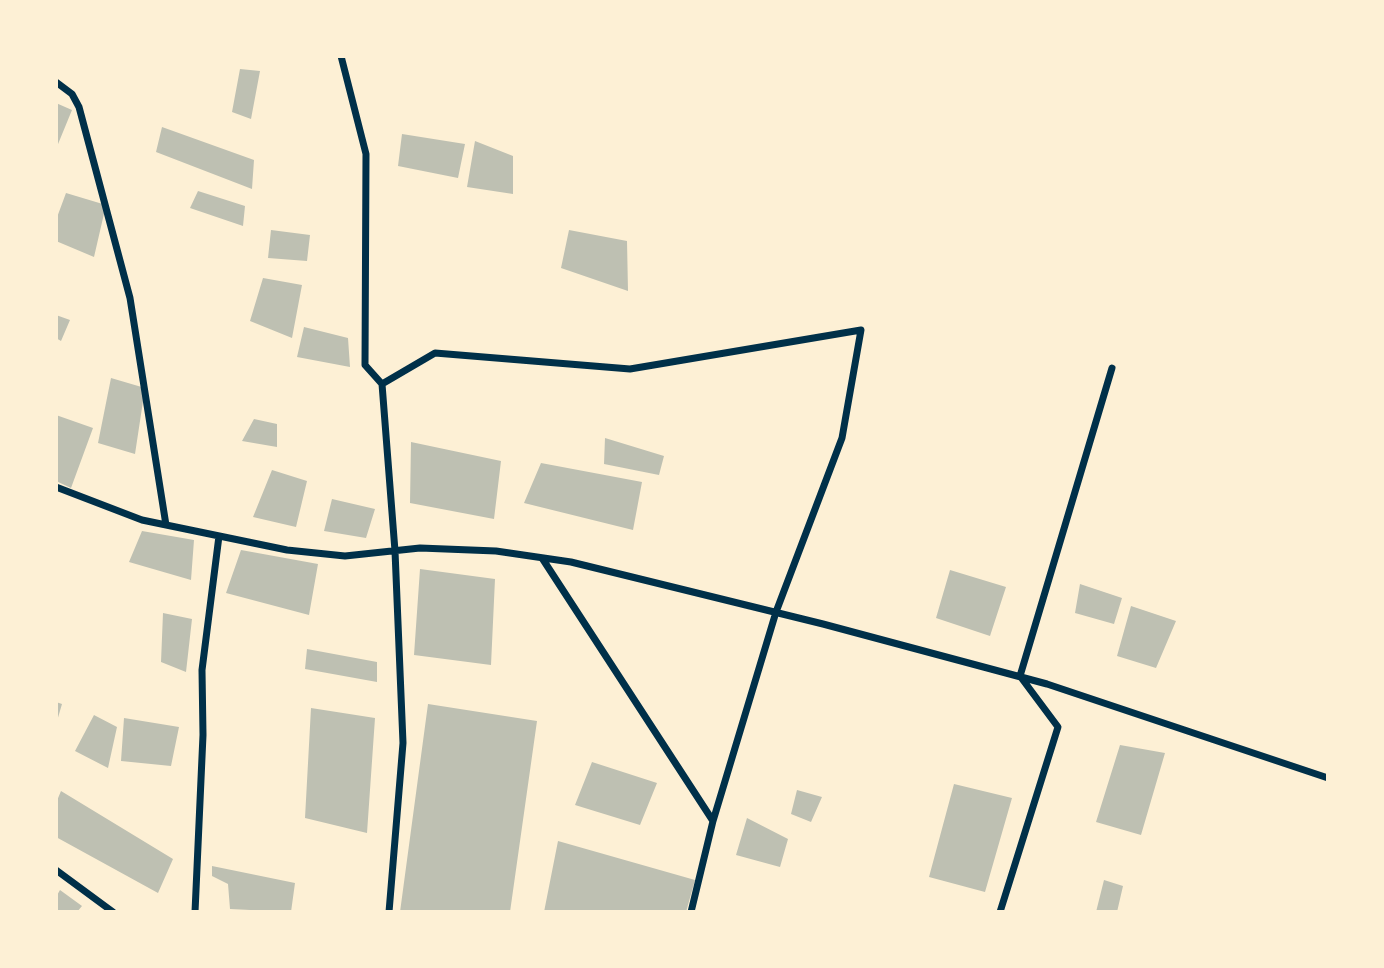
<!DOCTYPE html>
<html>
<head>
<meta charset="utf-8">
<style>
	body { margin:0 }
	#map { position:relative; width:1384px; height:968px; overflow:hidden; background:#fdf0d5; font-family:"Work Sans",sans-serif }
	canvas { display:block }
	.frame { position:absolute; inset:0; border:58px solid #fdf0d5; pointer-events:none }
</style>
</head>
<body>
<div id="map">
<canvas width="1384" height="968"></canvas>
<div class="frame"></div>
</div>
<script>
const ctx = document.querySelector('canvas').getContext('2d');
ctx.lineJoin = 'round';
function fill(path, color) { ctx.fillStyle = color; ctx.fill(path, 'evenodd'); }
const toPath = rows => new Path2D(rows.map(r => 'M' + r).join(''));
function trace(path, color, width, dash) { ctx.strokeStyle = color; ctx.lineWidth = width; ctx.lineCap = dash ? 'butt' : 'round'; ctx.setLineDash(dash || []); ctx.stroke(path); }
fill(toPath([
	[240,69,260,71,251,119,232,112],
	[56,103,72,110,56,149],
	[162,127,254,160,252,189,156,152],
	[402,134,465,144,458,178,398,166],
	[475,141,513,156,513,194,467,187],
	[198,191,245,206,243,226,190,208],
	[66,193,106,205,94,257,56,241,56,220],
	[271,230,310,235,307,261,268,258],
	[569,230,627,241,628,291,561,268],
	[263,278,302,285,292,338,250,321],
	[56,315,70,320,61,341,56,338],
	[304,327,348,338,350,367,297,357],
	[111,378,145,388,135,454,98,443],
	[56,415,93,428,71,488,56,481],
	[254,419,277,424,277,447,242,441],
	[605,438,664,456,659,475,604,464],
	[411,442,501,461,494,519,410,503],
	[541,463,642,482,633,530,524,503],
	[272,470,307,481,296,527,253,517],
	[332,499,375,509,366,538,324,531],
	[142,531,194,540,191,580,129,562],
	[241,550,318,564,309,615,226,593],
	[420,569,495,579,491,665,414,655],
	[950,570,1006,587,990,636,936,618],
	[1080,584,1122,598,1114,624,1075,613],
	[1131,606,1176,621,1156,668,1117,656],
	[163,613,192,619,186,672,161,662],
	[307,649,377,662,377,682,305,669],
	[56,702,62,704,57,721,56,721],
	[428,704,537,721,510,912,400,912],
	[311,708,375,718,367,833,305,818],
	[94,715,117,727,108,768,75,751],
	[124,718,179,727,171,766,121,761],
	[1120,745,1165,753,1141,835,1096,822],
	[592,762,657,783,640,825,575,805],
	[954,784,1012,798,985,892,929,877],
	[797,790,822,797,811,822,791,814],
	[61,791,173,859,158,893,56,837,56,803],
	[747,818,788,839,780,867,736,855],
	[558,841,695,880,686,912,544,912],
	[212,866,295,883,291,912,230,909,228,884,212,876],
	[1104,880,1123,886,1117,912,1096,912],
	[60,890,82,906,77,912,56,912,56,897]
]), '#bec0b2');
trace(toPath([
	[341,56,366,154,365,365,382,384,395,551,403,743,389,912],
	[56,82,72,94,79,107,130,298,166,525],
	[382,384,435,353,630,369,861,330,842,438,776,612,713,821],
	[56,487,142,520,287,550,345,556,420,548,496,551,571,562,823,624,1047,684,1328,778],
	[542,558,713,821,691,912],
	[56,870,113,912],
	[195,912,203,735,202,670,219,536],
	[1000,912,1058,727,1020,676,1112,368]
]), '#003049', 7);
</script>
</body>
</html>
